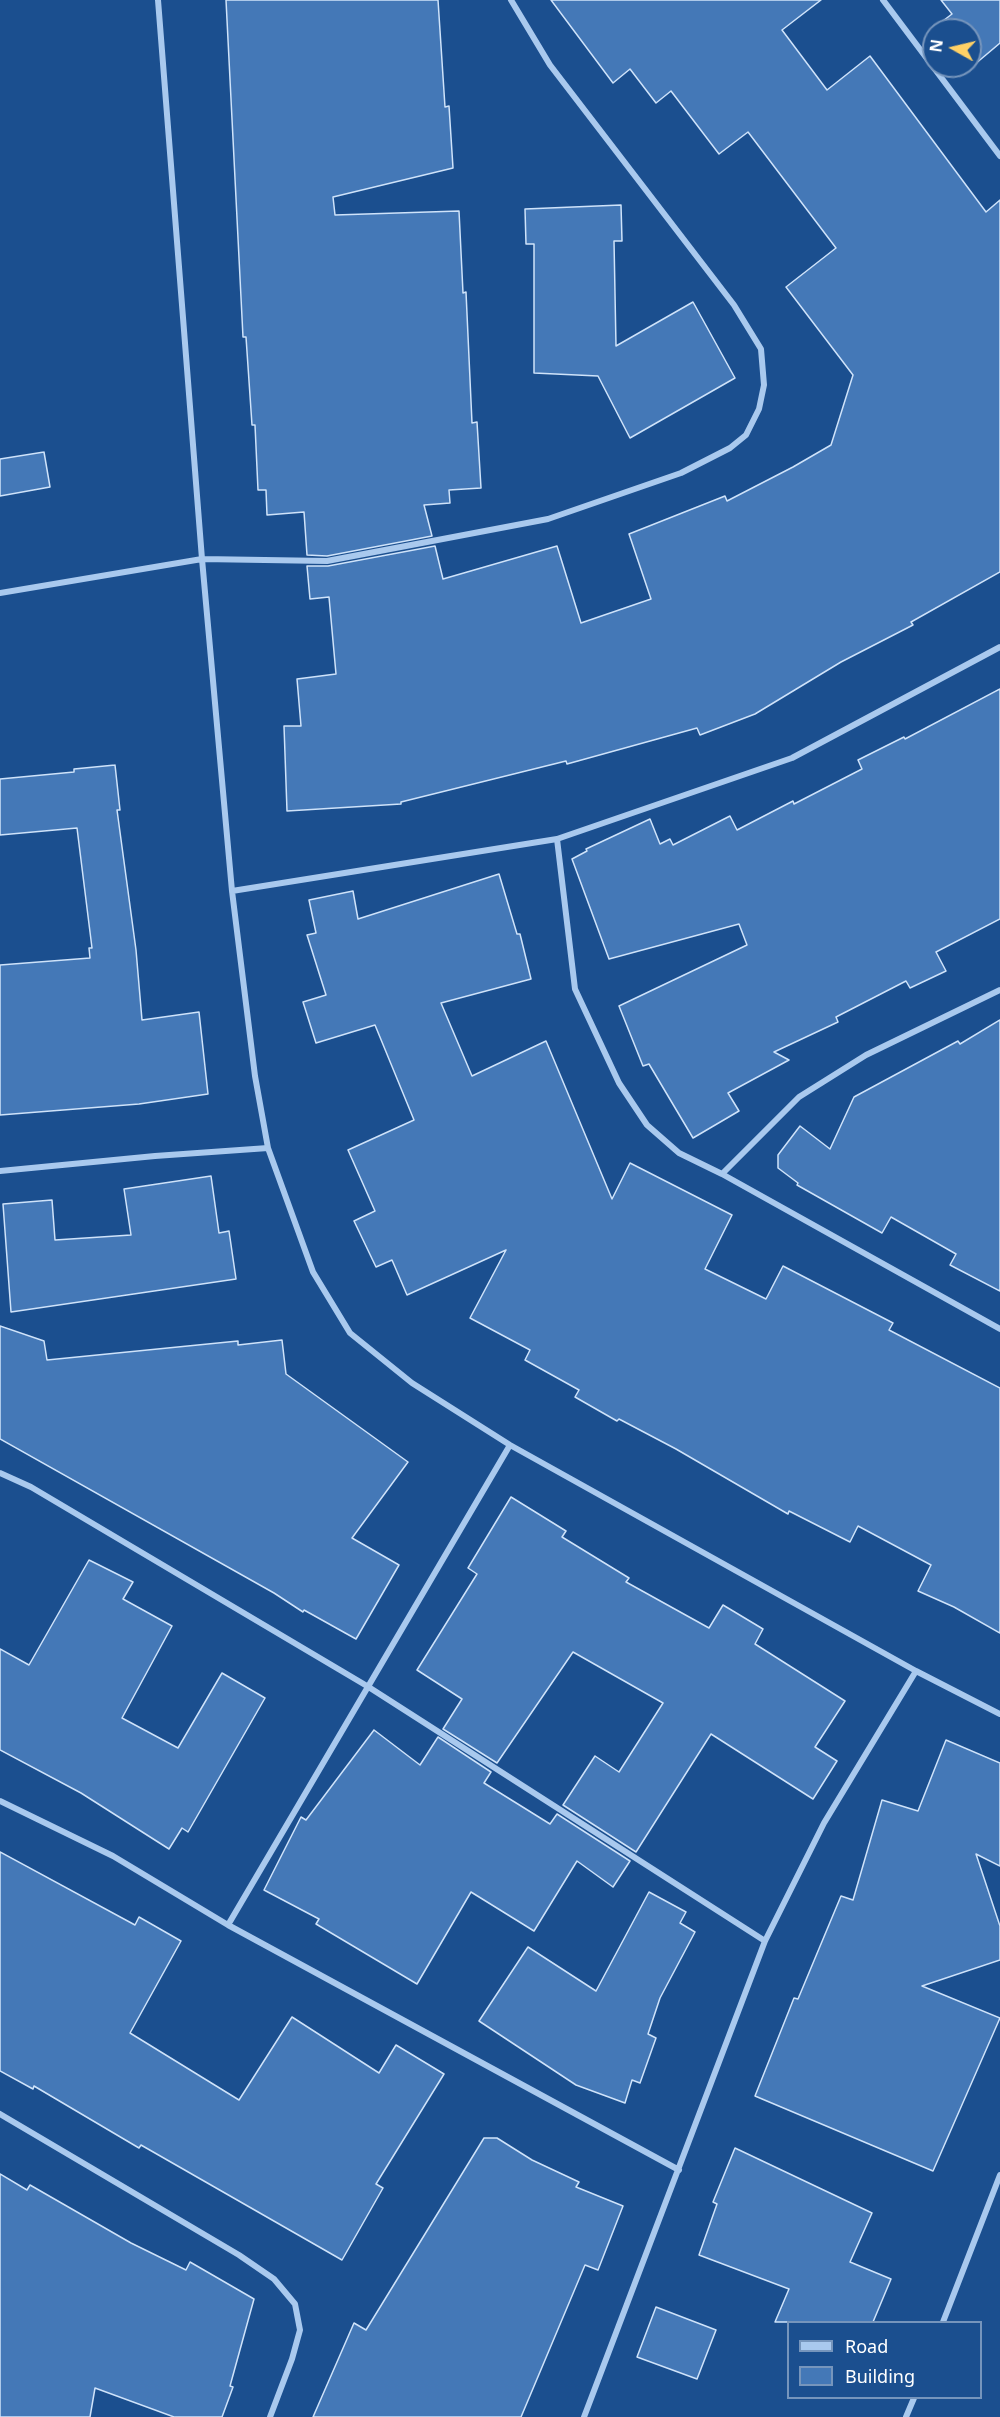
<!DOCTYPE html>
<html>
<head>
<meta charset="utf-8">
<style>
	body { margin:0 }
	#map { position:relative; width:1000px; height:2417px; overflow:hidden; background:#1b4f8f; font-family:"Noto Sans",sans-serif }
	canvas { display:block }
	.legend { position:absolute; left:787px; top:2321px; width:195px; height:78px; box-sizing:border-box; background:#1b4f8f; border:2px solid #7695bc; margin:0; padding:8px 10px; list-style:none; font-size:18px; color:#fff }
	.legend li { display:flex; align-items:center; gap:12px; height:30px }
	.legend b { width:30px; border:2px solid #7695bc }
	.north { position:absolute; left:922px; top:18px; width:60px; height:60px; box-sizing:border-box; background:#1b4f8f; border:2px solid #7695bc; border-radius:50%; rotate:278deg; font-size:16px; font-weight:700; line-height:24px; text-align:center; color:#fff }
	.north::after { content:''; display:block; margin:auto; width:21px; height:27px; background:#ffd166; clip-path:polygon(50% 0,100% 100%,50% 72%,0 100%) }
</style>
</head>
<body>
<div id="map">
<canvas width="1000" height="2417"></canvas>
<ul class="legend">
<li><b style="height:8px;background:#a9c9ee"></b>Road</li>
<li><b style="height:16px;background:#4478b7"></b>Building</li>
</ul>
<div class="north">N</div>
</div>
<script>
const ctx = document.querySelector('canvas').getContext('2d');
ctx.lineJoin = 'round';
function fill(path, color) { ctx.fillStyle = color; ctx.fill(path, 'evenodd'); }
const toPath = rows => new Path2D(rows.map(r => 'M' + r).join(''));
function trace(path, color, width, dash) { ctx.strokeStyle = color; ctx.lineWidth = width; ctx.lineCap = dash ? 'butt' : 'round'; ctx.setLineDash(dash || []); ctx.stroke(path); }
const building = toPath([
	[226,0,438,0,445,107,449,106,453,168,333,197,335,215,459,211,463,293,466,292,472,423,477,422,481,488,449,490,450,503,424,505,432,536,327,556,307,555,304,512,267,515,266,490,258,490,255,425,252,425,246,337,243,337,226,0],
	[551,0,821,0,782,30,827,90,870,56,986,212,1000,200,1000,572,911,622,913,625,841,662,755,714,700,735,697,728,567,764,566,761,401,802,401,804,287,811,284,726,301,726,297,679,336,674,329,597,310,599,307,566,328,566,435,546,443,579,557,546,581,623,651,599,629,534,725,496,727,501,793,467,831,445,853,375,786,287,836,248,748,132,719,154,671,91,656,103,630,69,613,83,551,0],
	[941,0,1000,0,1000,43,968,70,965,66,970,66,970,30,937,30,935,27,952,14,941,0],
	[621,205,622,241,614,241,616,346,693,302,735,378,630,438,598,376,534,373,534,244,526,244,525,209,621,205],
	[44,452,50,487,0,496,0,459,44,452],
	[1000,689,1000,919,936,952,946,971,910,988,906,981,836,1017,838,1022,774,1052,789,1060,728,1093,739,1111,693,1138,649,1064,643,1066,619,1006,747,945,739,924,609,959,572,859,587,851,586,849,650,819,660,844,670,839,673,845,730,816,737,830,793,801,794,804,862,769,858,760,904,737,905,739,1000,689],
	[115,765,120,810,117,810,136,950,142,1020,199,1012,208,1094,139,1104,0,1115,0,965,90,958,89,948,92,948,77,828,0,835,0,779,74,772,74,769,115,765],
	[499,874,517,934,520,934,531,979,441,1003,472,1076,546,1041,612,1199,630,1163,732,1215,705,1269,766,1299,783,1266,893,1323,889,1330,1000,1388,1000,1633,954,1607,918,1591,931,1565,858,1526,850,1542,789,1511,788,1514,676,1449,619,1419,617,1421,575,1397,579,1390,525,1360,530,1350,470,1318,506,1250,407,1295,392,1260,376,1267,354,1221,375,1211,348,1150,414,1120,375,1025,316,1043,303,1002,326,995,307,935,316,933,309,900,353,891,358,919,499,874],
	[1000,1020,1000,1291,950,1265,956,1254,891,1217,882,1233,797,1185,798,1183,778,1168,778,1155,800,1126,830,1149,854,1097,958,1041,960,1044,1000,1020],
	[211,1176,219,1233,229,1231,236,1279,11,1312,3,1204,52,1200,55,1240,131,1235,124,1189,211,1176],
	[0,1326,44,1341,47,1360,238,1341,238,1345,282,1340,286,1374,408,1462,352,1538,399,1565,356,1639,304,1610,303,1612,274,1593,0,1439,0,1326],
	[511,1497,566,1531,562,1537,629,1578,626,1582,709,1628,723,1605,763,1629,755,1644,845,1701,815,1747,837,1761,813,1799,711,1734,636,1852,563,1805,595,1756,619,1772,663,1703,573,1652,497,1763,443,1729,462,1699,417,1670,477,1574,468,1568,511,1497],
	[89,1560,133,1582,123,1599,172,1626,122,1718,178,1748,222,1673,265,1698,188,1832,182,1828,169,1849,81,1793,0,1750,0,1649,29,1665,89,1560],
	[374,1730,420,1765,438,1737,491,1772,484,1783,550,1824,557,1814,630,1861,613,1887,577,1861,534,1931,471,1892,417,1984,316,1924,319,1919,264,1890,301,1817,306,1820,374,1730],
	[946,1740,1000,1763,1000,1866,976,1854,1000,1926,1000,1960,922,1986,1000,2018,933,2171,755,2096,794,1998,798,1999,841,1896,853,1900,882,1800,918,1811,946,1740],
	[0,1852,135,1925,139,1917,181,1941,130,2033,239,2100,292,2017,379,2073,396,2045,444,2074,376,2184,383,2188,342,2260,141,2145,139,2148,34,2086,33,2089,0,2071,0,1852],
	[649,1892,686,1912,680,1923,695,1932,660,1998,648,2034,656,2038,640,2083,632,2080,625,2103,576,2085,479,2021,528,1947,596,1991,649,1892],
	[484,2138,497,2138,532,2160,579,2182,576,2187,623,2206,598,2270,585,2265,521,2417,313,2417,354,2323,366,2330,484,2138],
	[735,2148,872,2213,850,2262,891,2279,873,2322,775,2322,789,2289,699,2255,717,2204,713,2202,735,2148],
	[0,2174,27,2190,30,2185,131,2243,186,2270,190,2262,254,2299,230,2386,233,2387,222,2417,174,2417,95,2388,90,2417,0,2417,0,2174],
	[656,2307,716,2330,697,2379,637,2357,656,2307]
]);
fill(building, '#4478b7');
trace(building, '#cfe3fa', 1.5);
trace(toPath([
	[158,0,202,559,232,891,255,1076,268,1148,313,1272,350,1333,412,1383,510,1445,916,1671,1000,1714],
	[883,0,1000,156],
	[0,593,202,559,327,561,548,519,681,473,730,448,746,435,759,409,764,385,761,349,734,305,550,65,511,0],
	[557,839,575,989,619,1083,647,1125,679,1153,722,1174,1000,1329],
	[232,891,557,839,792,758,1000,647],
	[0,1171,155,1156,268,1148],
	[722,1174,799,1097,866,1055,1000,990],
	[0,1473,31,1487,367,1686,765,1941],
	[0,1801,113,1856,228,1925,679,2170],
	[228,1925,510,1445],
	[0,2114,239,2255,274,2279,295,2304,300,2330,292,2359,270,2417],
	[943,2322,1000,2175],
	[584,2417,765,1941,824,1823,916,1671],
	[906,2417,914,2398]
]), '#a9c9ee', 6);
</script>
</body>
</html>
